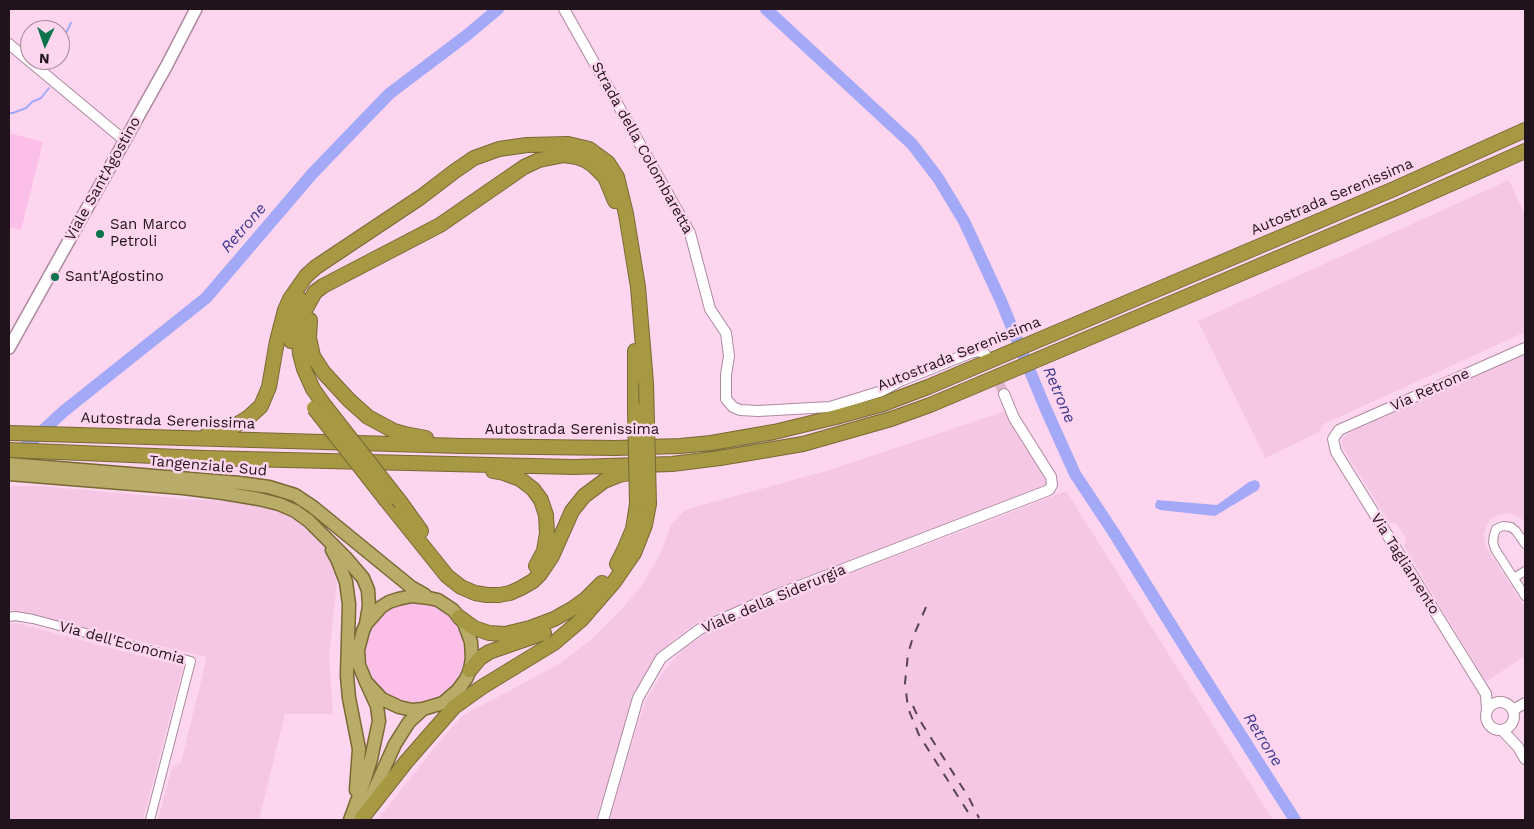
<!DOCTYPE html>
<html>
<head>
<meta charset="utf-8">
<style>
	body { margin:0 }
	#map { position:relative; width:1534px; height:829px; overflow:hidden; background:#fdd5ee; font-family:"Work Sans",sans-serif }
	canvas { display:block }
	.frame { position:absolute; inset:0; border:10px solid #21131c; pointer-events:none }
	.north { position:absolute; left:20px; top:20px; width:50px; height:50px; box-sizing:border-box; background:#fdd5ee; border:1px solid #a5879a; border-radius:50%; rotate:183deg; font-size:14px; font-weight:700; line-height:20px; text-align:center; color:#21131c }
	.north::after { content:''; display:block; margin:auto; width:18px; height:22px; background:#0c734b; clip-path:polygon(50% 0,100% 100%,50% 72%,0 100%) }
</style>
</head>
<body>
<div id="map">
<canvas width="1534" height="829"></canvas>
<div class="frame"></div>
<div class="north">N</div>
</div>
<script>
const ctx = document.querySelector('canvas').getContext('2d');
ctx.lineJoin = 'round';
function fill(path, color) { ctx.fillStyle = color; ctx.fill(path, 'evenodd'); }
const toPath = rows => new Path2D(rows.map(r => 'M' + r).join(''));
function trace(path, color, width, dash) { ctx.strokeStyle = color; ctx.lineWidth = width; ctx.lineCap = dash ? 'butt' : 'round'; ctx.setLineDash(dash || []); ctx.stroke(path); }
function drawText(font, color, halo, rows, align = 'center') {
  ctx.font = font + ' "Work Sans",sans-serif'; ctx.lineWidth = 5; ctx.setLineDash([]); ctx.textBaseline = 'middle'; ctx.strokeStyle = halo; ctx.fillStyle = color; for (const [text, x, y, turn = 0] of rows) {
    ctx.save(); ctx.translate(x, y); ctx.rotate((+turn || 0) * Math.PI / 180); ctx.textAlign = isNaN(turn) ? turn : align; if (halo) ctx.strokeText(text, 0, 0); ctx.fillText(text, 0, 0); ctx.restore();
  }
}
fill(toPath([
	[1509,180,1525,215,1525,332,1324,424,1319,432,1265,458,1198,321],
	[1525,353,1525,522,1518,516,1508,513,1497,515,1488,522,1484,534,1486,547,1525,608,1525,656,1486,682,1404,546,1406,538,1397,524,1389,522,1343,448,1342,443,1343,437,1347,434],
	[1005,411,1048,484,725,611,695,624,673,640,648,670,634,696,596,820,377,820,439,742,462,716,561,663,593,638,622,609,642,585,660,555,671,525,685,510,826,471],
	[12,486,40,486,186,499,238,502,261,505,281,512,297,521,310,530,324,543,331,553,337,582,329,657,333,714,285,714,259,820,158,820,172,767,181,763,207,657,9,610,9,489],
	[1066,491,1273,820,609,820,639,720,648,696,666,668,686,646,719,626,822,583,937,541],
	[16,623,183,667,143,820,9,820,9,624]
]), '#f5c7e5');
fill(toPath([
	[9,133,43,142,21,230,9,227],
	'365 651a51 51 0 1 1 102 0a51 51 0 1 1-102 0Z'
]), '#fcbfe7');
fill(toPath([
	[1255,480,1259,482,1260,486,1258,490,1215,516,1160,510,1156,508,1155,505,1157,500,1217,505,1249,482]
]), '#a3a9f6');
trace(toPath([
	[60,45,71,23],
	[48,66,51,60],
	[9,113,13,113,26,108,32,102,41,98,49,88]
]), '#a3a9f6', 2);
trace(toPath([
	[766,9,912,144,938,178,964,221,1001,301,1044,405,1075,474,1114,533,1188,652,1295,820],
	[9,462,64,411,206,298,312,174,389,94,467,35,498,9]
]), '#a3a9f6', 12);
trace(toPath([
	[987,357,1004,394]
]), '#dcb8ce', 10, [10, 5]);
const minor = toPath([
	[1525,544,1516,531,1511,527,1503,526,1496,529,1494,535,1493,542,1495,549,1525,596],
	[1514,578,1525,571],
	[9,617,15,616,33,619,191,661,150,820]
]);
const tertiary = toPath([
	[564,9,690,233,710,309,726,333,729,356,726,375,726,399,733,407,740,410,758,411,830,407,882,391,900,381,970,353,978,351,984,353,987,357],
	[9,44,124,140],
	'1486 716a14 14 0 1 1 28 0a14 14 0 1 1-28 0Z',
	[1487,710,1486,694,1336,452,1333,439,1339,430,1525,348],
	[1513,710,1525,703],
	[1503,731,1518,747,1525,759],
	[603,820,638,698,661,658,700,629,776,595,1049,490,1052,485,1051,477,1014,418,1004,394]
]);
const secondary = toPath([
	[9,348,167,65,196,9]
]);
const trunk = toPath([
	[9,464,240,483,269,487,295,495,313,507,411,587,425,595],
	[9,474,183,488,223,493,259,499,279,504,295,511,309,521,345,557,363,578,368,590,369,606,366,624],
	[332,550,338,561,346,582,349,604,347,676,349,698,359,749,356,790],
	[366,808,395,744,409,722,423,709],
	[350,820,365,779,371,759,379,721,377,706,366,682,359,665,358,650,363,631,366,624,381,607,389,602,398,599,412,596,429,598,438,600,453,610,464,623,471,642,472,658,470,670,466,679,458,690,443,703,423,709,412,710,399,707,382,699,366,682]
]);
const motorway = toPath([
	[310,320,309,338,313,356,324,373,349,400,368,417,394,431,405,434,426,438],
	[291,341,293,314,300,299],
	[325,406,313,389,304,369,300,354,299,342,299,332,305,310,315,292,323,286,440,225,524,167,539,160,564,155,577,157,585,160,593,165,605,177,615,201],
	[635,409,635,351],
	[9,433,462,446,615,448,680,446,711,443,774,432,836,417,883,404,928,387,1394,189,1525,130],
	[208,433,233,427,249,417,261,406,269,387,277,341,285,310,290,299,306,276,316,267,421,197,455,171,474,158,499,149,527,145,568,144,589,149,608,163,617,177,626,214,638,287,646,383],
	[9,450,204,458,574,467,672,464,720,458,803,444,891,419,930,405,1401,206,1525,151],
	[493,471,504,473,520,479,533,489,541,500,546,515,547,533,544,551,536,566],
	[386,500,447,576,461,587,475,593,487,595,499,595,510,593,521,588,533,581,540,574,552,556,572,511,584,496,604,481,619,475,635,472],
	[401,503,421,531],
	[617,564,625,548,633,529,637,504],
	[459,617,474,628,489,633,505,634,530,628,554,619,572,609,586,599,602,583],
	[470,670,480,658,489,652,544,633],
	[362,818,406,762,454,707,482,687,554,643,581,620,614,582,634,553,645,525,649,504]
]);
trace(minor, '#ad89a0', 10);
trace(tertiary, '#ad89a0', 12);
trace(secondary, '#ad89a0', 14);
trace(trunk, '#786935', 15);
trace(motorway, '#786935', 16);
trace(minor, '#fff', 8);
trace(tertiary, '#fff', 10);
trace(secondary, '#fff', 11);
trace(trunk, '#b8ac68', 12);
trace(motorway, '#a79843', 14);
trace(toPath([
	[926,607,913,637,908,654,905,683,908,708,919,735,973,820],
	[913,706,919,719,969,798,979,818]
]), '#594552', 2, [9, 9]);
const motorwayBridge = toPath([
	[646,383,649,504],
	[325,406,401,503],
	[314,408,386,500],
	[635,409,637,504]
]);
trace(motorwayBridge, '#786935', 16, []);
trace(motorwayBridge, '#a79843', 14);
for (const [x, y, r, color] of [
	[100,234,5,"#0c734b"],
	[55,277,5,"#0c734b"]
]) { const dot = new Path2D(); dot.arc(x, y, r, 0, 2 * Math.PI); ctx.fillStyle = color; ctx.fill(dot); trace(dot, '#fdd5ee', 2); }
drawText('15px', '#21131c', '#fdd5ee', [
	["Strada della Colombaretta",642,148,61],
	["Viale Sant'Agostino",103,179,-61],
	["Autostrada Serenissima",1332,197,-23],
	["Autostrada Serenissima",959,354,-22],
	["Via Retrone",1430,390,-24],
	["Autostrada Serenissima",168,421,2],
	["Autostrada Serenissima",572,430],
	["Tangenziale Sud",208,466,5],
	["Via Tagliamento",1405,564,58],
	["Viale della Siderurgia",774,599,-23],
	["Via dell'Economia",122,643,15]
]);
drawText('15px', '#21131c', '#fdd5ee', [
	["San Marco",110,225],
	["Petroli",110,242],
	["Sant'Agostino",65,277]
], 'left');
drawText('italic 16px', '#3e3a92', '#fdd5ee', [
	["Retrone",244,228,-49],
	["Retrone",1059,395,67],
	["Retrone",1263,740,58]
]);
</script>
</body>
</html>
